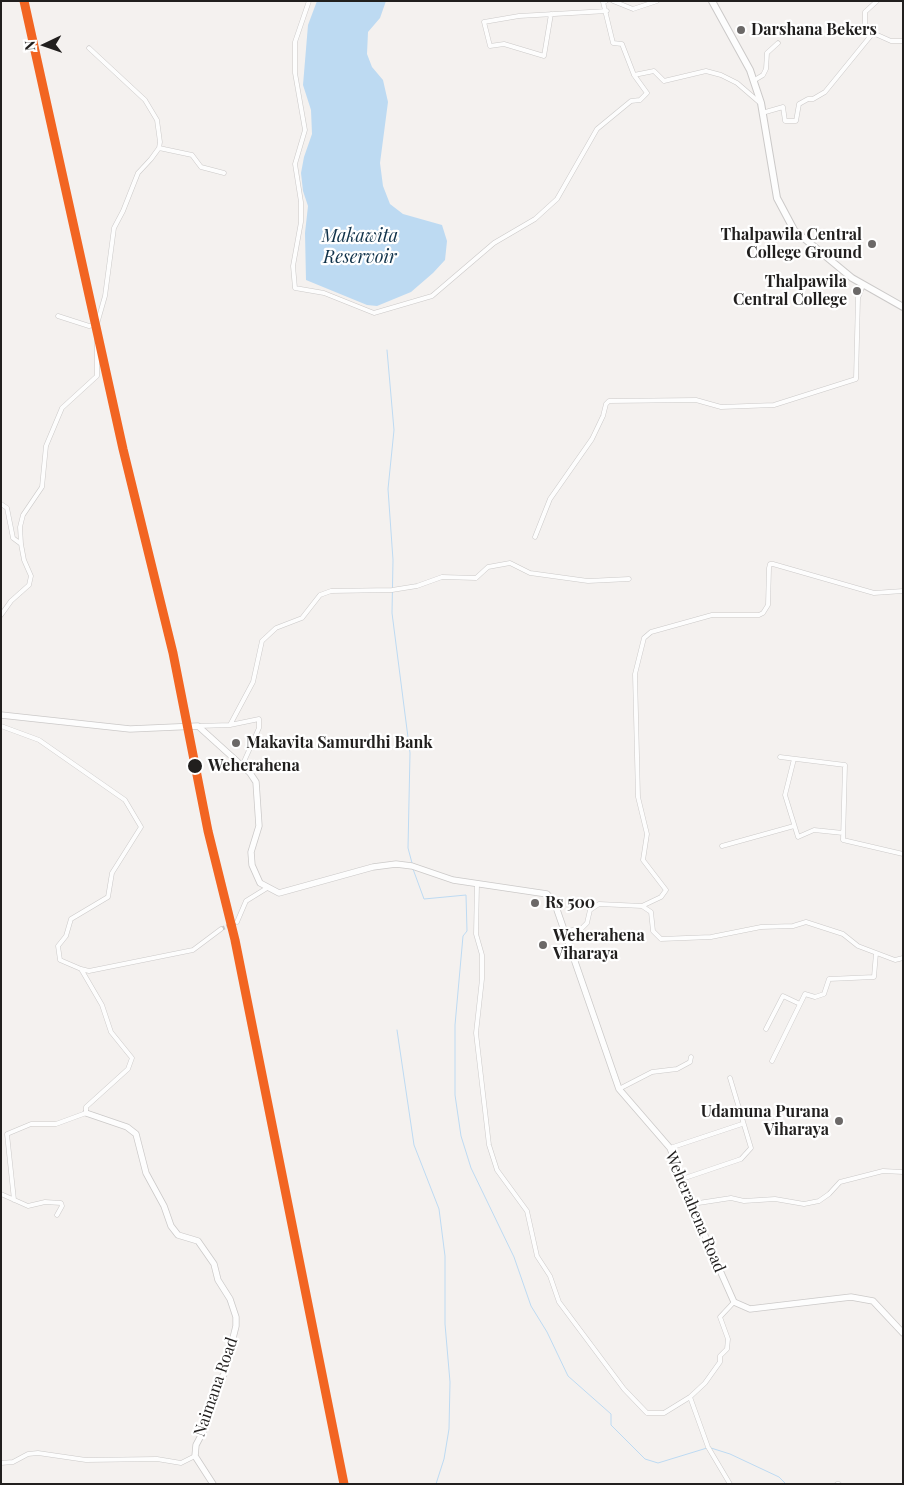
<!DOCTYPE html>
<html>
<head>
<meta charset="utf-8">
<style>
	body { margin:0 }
	#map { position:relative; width:904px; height:1485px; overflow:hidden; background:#f4f1ef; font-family:"Playfair Display",serif }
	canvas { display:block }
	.frame { position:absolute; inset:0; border:2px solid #211f1e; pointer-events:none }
	.north { position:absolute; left:20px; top:20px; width:50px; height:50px; -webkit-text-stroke:4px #fff; paint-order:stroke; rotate:267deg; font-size:14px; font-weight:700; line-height:20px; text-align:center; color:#211f1e }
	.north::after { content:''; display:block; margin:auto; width:18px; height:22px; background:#211f1e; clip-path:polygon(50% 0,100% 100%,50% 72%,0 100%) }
</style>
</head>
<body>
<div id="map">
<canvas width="904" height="1485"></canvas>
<div class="frame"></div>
<div class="north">N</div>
</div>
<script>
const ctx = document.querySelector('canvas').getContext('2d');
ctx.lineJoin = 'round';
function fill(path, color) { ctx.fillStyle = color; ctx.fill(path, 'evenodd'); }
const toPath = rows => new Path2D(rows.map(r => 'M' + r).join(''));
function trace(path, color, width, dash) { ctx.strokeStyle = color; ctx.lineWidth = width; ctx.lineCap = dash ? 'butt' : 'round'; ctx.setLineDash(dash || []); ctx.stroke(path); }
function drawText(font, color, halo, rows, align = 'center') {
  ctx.font = font + ' "Playfair Display",serif'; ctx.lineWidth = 4.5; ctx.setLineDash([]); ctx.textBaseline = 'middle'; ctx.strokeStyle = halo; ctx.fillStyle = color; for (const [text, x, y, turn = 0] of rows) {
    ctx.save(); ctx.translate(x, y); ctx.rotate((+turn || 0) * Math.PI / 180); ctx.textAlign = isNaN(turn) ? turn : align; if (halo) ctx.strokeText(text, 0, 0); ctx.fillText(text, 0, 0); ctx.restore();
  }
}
fill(toPath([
	[317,1,386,1,380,18,368,32,367,54,372,67,383,80,388,102,380,163,383,186,390,204,403,214,442,225,447,241,445,260,433,273,411,292,377,306,367,305,306,280,305,233,308,206,303,191,301,173,304,157,312,134,311,110,303,85,308,25]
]), '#bddaf2');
trace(toPath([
	[387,350,394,430,388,489,393,560,392,613,410,753,408,848,412,863],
	[413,869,424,899,466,895,467,931,463,936,455,1025,455,1095,461,1136,471,1168,514,1257,531,1306,547,1332,568,1376,611,1414,611,1425,645,1459,658,1463,707,1448],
	[397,1030,414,1145,439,1209,445,1256,445,1324,450,1382,449,1429,444,1459,436,1484],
	[711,1448,730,1454,779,1477,786,1484]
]), '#bddaf2', 1);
trace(toPath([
	[221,929,237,922]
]), '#cac7c5', 4, [4, 2]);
const street = toPath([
	[309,1,295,42,295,73,305,130,295,164,301,202,301,222,293,266,295,288,324,293,374,313,432,296,494,243,535,219,557,199,597,129,631,101,640,100,647,93,634,75],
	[606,1,603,2,613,43,622,44,634,75,654,71,664,81,706,71,721,75,737,83,759,102],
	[613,1,633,9,657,1],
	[551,14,544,56,504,44,490,46,484,22,519,16,607,11],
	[873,33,865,24,865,12,877,1],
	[753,81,763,75,766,69,767,53,778,43],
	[762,113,783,107,785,121,796,121,799,104,808,99,813,99,825,92,873,33,891,41,903,41],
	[159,148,192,155,201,167,224,173],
	[58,316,89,326,97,324],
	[1,504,7,508,13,538,21,544],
	[535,537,550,499,592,439,603,416,606,404,609,401,696,400,721,407,774,405,856,379,858,298,863,285],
	[1,615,11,601,29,585,31,576,24,560,21,544,20,527,23,515,42,487,46,446,62,408,97,376,97,324,105,296,114,228,123,211,138,173,151,159,159,148,160,142,157,120,145,100,89,48],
	[230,725,253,682,262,641,276,628,302,618,320,595,331,591,392,590,417,586,442,577,476,578,488,567,510,563,530,573,588,581,629,579],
	[1,726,39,740,125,800,141,827,112,873,108,897,71,919,66,936,58,946,60,960,81,969,102,1005,111,1032,132,1058,128,1069,86,1107,86,1113,56,1124,31,1124,7,1134,14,1200],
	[198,726,230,725,259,719,259,728,242,766],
	[780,757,845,765,843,840,903,854],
	[794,759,785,795,798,837,814,830,843,833],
	[722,846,794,826],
	[477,884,476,934,482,955,482,979,476,1033,489,1145,497,1170,527,1211,537,1256,550,1276,559,1302,624,1389,647,1413,664,1413,690,1397,705,1383,720,1362,720,1356,727,1349,728,1339,720,1317,734,1302],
	[642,906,661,897,666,890,643,860,647,834,638,797,635,674,644,638,651,632,712,615,759,615,763,613,768,605,769,568,770,564,773,564,874,593,903,591],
	[237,922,246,901,267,888],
	[565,931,581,929,587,923,590,910,599,904,642,906,651,912,653,931,661,939,711,937,761,927,793,926,806,922,843,934,858,946,895,960,903,958],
	[81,969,89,971,193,950,221,929],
	[766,1029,783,996,800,1004],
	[772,1061,805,994,815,997,824,994,829,979,874,977,876,953],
	[619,1089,652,1072,677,1069,690,1062,691,1057],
	[670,1148,742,1124],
	[682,1179,741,1159,751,1148,730,1078],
	[1,1194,28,1206,45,1202,61,1203,62,1206,57,1215],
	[692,1204,731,1198,744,1201,775,1199,804,1204,819,1201,829,1194,840,1182,883,1171,903,1172],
	[690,1397,708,1447,730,1484],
	[1,1463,13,1462,28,1454,38,1453,86,1460,157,1459,181,1463,195,1456],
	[837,1484,839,1484]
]);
const secondary = toPath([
	[1,715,130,729,198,726,250,773,256,782,259,826,251,852,252,865,260,883,279,893,373,867,396,864,412,866,453,880,547,894,555,904,619,1089,670,1148,710,1248,734,1302,750,1309,851,1297,873,1301,903,1333],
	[86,1113,127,1127,136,1134,146,1173,164,1206,171,1226,178,1235,198,1241,214,1264,218,1280,230,1299,236,1317,236,1326,224,1374,216,1388,205,1428,196,1445,195,1456,213,1484]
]);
const primary = toPath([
	[712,1,750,70,761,103,777,198,794,230,852,278,903,307]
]);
trace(street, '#cbc9c8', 5);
trace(secondary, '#cbc9c8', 7);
trace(primary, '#cbc9c8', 8);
trace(street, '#fdfdfd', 4);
trace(secondary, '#fdfdfd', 5.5);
trace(primary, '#fdfdfd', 6);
trace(toPath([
	[24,1,123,449,173,653,208,831,235,940,344,1484]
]), '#f26522', 9);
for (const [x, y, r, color] of [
	[741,30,5,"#6b6867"],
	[872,244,5,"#6b6867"],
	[857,291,5,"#6b6867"],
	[236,743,5,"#6b6867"],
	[195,766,8,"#211f1e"],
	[535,903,5,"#6b6867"],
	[543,945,5,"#6b6867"],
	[839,1121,5,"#6b6867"]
]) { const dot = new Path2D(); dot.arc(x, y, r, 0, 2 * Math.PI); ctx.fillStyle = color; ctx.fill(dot); trace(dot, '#fff', 2); }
drawText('bold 16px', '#211f1e', '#fff', [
	["Darshana Bekers",751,30],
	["Thalpawila Central",862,235,"right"],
	["College Ground",862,253,"right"],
	["Thalpawila",847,282,"right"],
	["Central College",847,300,"right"],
	["Makavita Samurdhi Bank",246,743],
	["Rs 500",545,903],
	["Weherahena",553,936],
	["Viharaya",553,954],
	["Udamuna Purana",829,1112,"right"],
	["Viharaya",829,1130,"right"]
], 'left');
drawText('bold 16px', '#211f1e', '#fff', [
	["Weherahena",208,766]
], 'left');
drawText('16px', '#211f1e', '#fff', [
	["Weherahena Road",695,1212,67],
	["Naimana Road",216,1387,-71]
]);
drawText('italic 18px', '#10324a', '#fff', [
	["Makawita",360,236],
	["Reservoir",360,257]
]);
</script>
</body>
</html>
